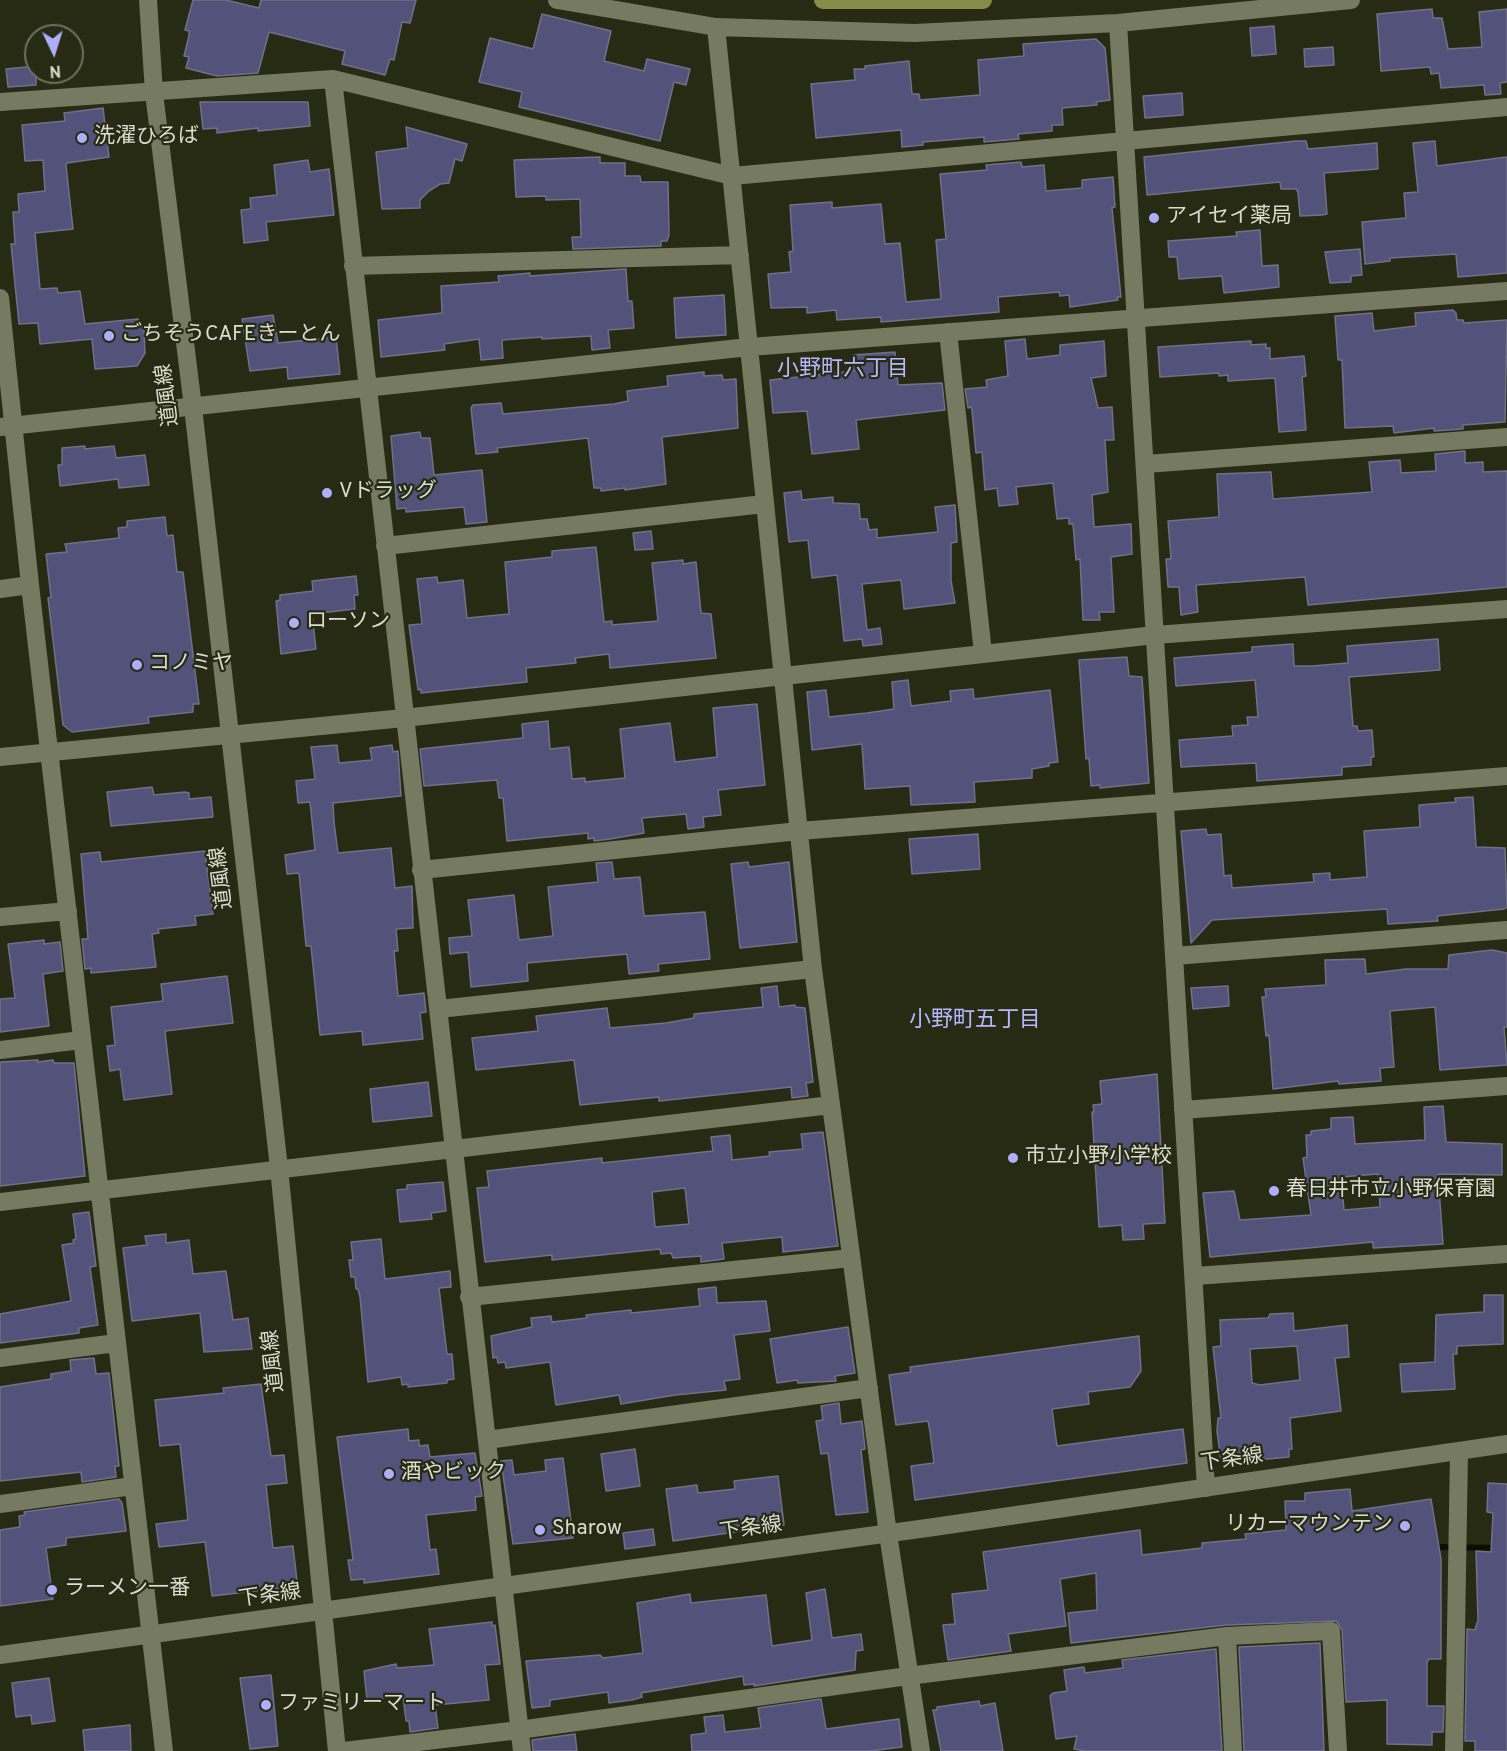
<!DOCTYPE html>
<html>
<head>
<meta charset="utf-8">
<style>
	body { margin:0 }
	#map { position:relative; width:1507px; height:1751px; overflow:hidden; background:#272b14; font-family:Overpass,sans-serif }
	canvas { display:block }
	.north { position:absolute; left:24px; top:24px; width:60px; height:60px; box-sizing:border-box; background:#272b14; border:2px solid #6e725e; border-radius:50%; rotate:176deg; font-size:16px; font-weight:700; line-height:24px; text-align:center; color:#d9dcce }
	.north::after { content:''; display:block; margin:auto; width:21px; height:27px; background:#afaefa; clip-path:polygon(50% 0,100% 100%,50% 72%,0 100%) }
</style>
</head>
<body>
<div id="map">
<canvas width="1507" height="1751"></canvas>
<div class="north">N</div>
</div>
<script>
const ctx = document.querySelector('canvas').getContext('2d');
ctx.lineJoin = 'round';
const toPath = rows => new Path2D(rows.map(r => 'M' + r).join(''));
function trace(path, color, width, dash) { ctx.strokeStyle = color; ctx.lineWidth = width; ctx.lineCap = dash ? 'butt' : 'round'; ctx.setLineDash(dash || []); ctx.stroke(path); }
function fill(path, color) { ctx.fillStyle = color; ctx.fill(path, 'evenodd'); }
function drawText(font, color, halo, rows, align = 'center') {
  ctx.font = font + ' Overpass,"Noto Sans JP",sans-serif'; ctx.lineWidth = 4.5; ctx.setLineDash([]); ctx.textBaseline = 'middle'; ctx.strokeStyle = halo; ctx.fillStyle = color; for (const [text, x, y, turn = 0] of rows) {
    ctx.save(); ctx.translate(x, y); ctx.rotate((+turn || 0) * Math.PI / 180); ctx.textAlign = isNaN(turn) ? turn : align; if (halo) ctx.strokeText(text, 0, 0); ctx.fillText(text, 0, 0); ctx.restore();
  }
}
trace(toPath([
	[1431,1547,1507,1548]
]), '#0c0f00', 6);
const building = toPath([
	[193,0,226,0,259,8,261,0,416,0,410,23,402,22,394,60,390,59,385,75,342,64,345,51,269,32,258,73,217,76,186,68,189,57,184,56,189,36,189,31,185,30,193,0],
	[1432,9,1433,18,1442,18,1448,49,1482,47,1479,12,1507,9,1507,82,1500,83,1501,94,1485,95,1484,85,1441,88,1439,73,1431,74,1430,67,1381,71,1377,14,1432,9],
	[542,14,611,31,604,61,644,71,647,59,690,69,686,85,674,82,660,141,519,107,522,92,479,82,490,38,533,49,542,14],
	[1274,26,1276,54,1252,56,1250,28,1274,26],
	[1096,39,1105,48,1110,100,1096,102,1097,105,1062,108,1063,125,1052,125,1052,131,1018,134,1019,139,984,142,984,137,923,142,923,145,902,147,901,130,816,138,811,84,855,80,854,69,865,69,865,66,909,61,912,94,919,94,920,100,980,95,978,60,1024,56,1023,44,1096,39],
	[1333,47,1334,65,1305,67,1304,49,1333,47],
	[36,66,36,85,8,87,6,69,36,66],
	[1182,93,1183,115,1145,118,1143,96,1182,93],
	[200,102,308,102,310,126,258,131,258,128,217,133,217,128,203,129,200,102],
	[103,108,109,157,67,163,66,165,73,229,35,233,40,289,57,288,58,293,80,291,85,324,138,319,144,331,145,353,137,366,95,369,92,339,40,344,38,323,19,324,11,244,15,244,13,212,19,212,18,194,45,191,43,160,25,161,22,125,65,121,64,113,103,108],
	[406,127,467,144,462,161,455,159,449,183,440,184,429,191,420,200,420,208,382,209,376,152,408,148,406,127],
	[1296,141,1306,141,1308,149,1377,143,1378,169,1324,173,1327,214,1322,215,1300,216,1298,192,1296,189,1281,189,1280,182,1147,195,1144,157,1296,141],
	[1435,141,1437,166,1507,157,1507,273,1458,277,1456,254,1390,258,1390,261,1365,264,1362,222,1406,218,1404,193,1418,192,1413,143,1435,141],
	[600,157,600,163,625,163,625,176,640,176,641,182,668,182,669,235,667,241,661,241,661,246,573,249,572,237,581,237,580,199,546,200,546,196,516,197,514,160,600,157],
	[308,160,310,172,329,169,334,215,266,222,268,240,244,243,241,210,251,209,250,198,277,195,274,165,308,160],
	[1021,162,1022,167,1044,165,1046,191,1082,188,1082,180,1113,177,1115,207,1112,208,1121,297,1117,297,1118,300,1070,307,1069,295,1060,296,1059,292,998,297,999,312,881,322,881,317,837,320,836,310,807,313,807,307,771,308,768,274,791,272,789,252,793,251,790,205,832,202,832,208,881,204,885,244,900,243,906,302,941,299,936,240,946,239,940,174,987,170,986,165,1021,162],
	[1260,230,1262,266,1278,265,1279,287,1224,293,1222,276,1179,279,1177,257,1169,257,1168,241,1237,236,1236,232,1260,230],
	[1360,249,1362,275,1351,276,1351,282,1330,283,1325,252,1360,249],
	[626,269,628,301,632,301,634,328,608,330,610,348,592,350,591,336,542,339,542,337,502,340,503,358,481,360,479,339,444,344,445,350,381,357,378,320,442,313,441,286,499,282,498,276,530,273,530,276,626,269],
	[724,295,726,335,676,338,674,298,724,295],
	[1453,310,1456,313,1457,320,1463,320,1464,323,1507,320,1505,422,1463,425,1463,429,1434,431,1434,428,1394,433,1393,426,1345,428,1342,360,1338,360,1335,316,1372,313,1374,331,1416,326,1415,313,1453,310],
	[273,315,278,343,336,337,340,374,288,379,287,367,250,371,242,319,273,315],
	[1025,339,1027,359,1060,355,1060,345,1104,341,1106,376,1091,378,1098,408,1112,407,1114,440,1105,440,1108,492,1092,495,1094,527,1131,524,1132,554,1111,557,1114,612,1099,612,1100,620,1083,620,1080,559,1076,560,1073,524,1069,524,1069,518,1057,519,1053,483,1016,487,1018,504,999,506,997,488,985,490,982,452,976,453,972,410,971,407,968,408,965,389,987,387,986,380,1008,376,1005,341,1025,339],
	[1251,341,1251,345,1266,344,1266,348,1270,348,1270,359,1304,356,1306,376,1302,377,1306,430,1279,432,1275,378,1228,381,1228,375,1219,376,1219,373,1160,377,1158,347,1251,341],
	[895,352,898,385,942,383,945,410,856,420,859,449,812,454,807,411,773,413,770,380,854,371,853,355,895,352],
	[704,372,704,376,722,375,723,380,736,379,738,428,662,437,666,484,625,490,625,488,601,491,601,488,594,488,588,438,497,448,498,452,476,454,471,408,473,405,501,403,503,414,614,404,628,401,627,391,668,386,667,376,704,372],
	[420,432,421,438,430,438,434,475,482,470,487,522,466,524,464,507,406,512,406,508,397,509,391,436,420,432],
	[85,446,85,449,114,446,116,458,145,455,149,485,119,488,118,479,60,486,58,465,62,465,62,448,85,446],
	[1465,451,1465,463,1483,462,1483,472,1507,471,1507,587,1308,605,1305,577,1196,585,1198,612,1181,615,1179,587,1168,587,1166,559,1171,559,1168,521,1219,517,1217,474,1271,472,1273,499,1372,492,1369,462,1400,460,1401,473,1436,471,1435,454,1465,451],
	[801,491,802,500,833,497,833,503,859,504,860,519,867,519,869,530,877,529,877,538,938,532,935,507,955,505,957,542,951,543,951,581,955,603,904,609,901,580,862,584,867,630,880,628,882,644,863,646,862,639,844,641,837,575,812,578,808,540,789,542,784,493,801,491],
	[165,517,167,536,173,535,177,572,183,572,199,704,193,704,193,712,148,717,149,723,72,732,63,725,48,598,51,597,46,554,67,552,65,544,119,538,118,528,127,527,127,521,165,517],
	[651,531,653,549,635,550,633,533,651,531],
	[596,547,604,622,612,621,612,625,658,621,652,563,683,560,683,564,696,562,701,613,711,614,716,658,610,668,609,654,575,658,576,663,526,668,527,682,421,693,421,689,418,690,409,625,422,624,417,579,437,577,438,583,463,580,467,618,509,614,505,562,552,557,552,551,596,547],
	[356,576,358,595,354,595,355,609,312,614,316,649,281,654,276,601,280,600,280,595,313,591,312,581,356,576],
	[1438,639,1440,670,1349,677,1353,726,1357,726,1358,731,1372,730,1374,757,1371,757,1371,765,1342,767,1342,775,1257,781,1256,763,1181,767,1179,740,1233,736,1232,726,1248,725,1247,717,1258,717,1255,680,1176,686,1174,658,1252,652,1252,647,1293,644,1294,666,1312,666,1348,663,1347,646,1438,639],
	[1127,657,1129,676,1142,677,1149,783,1100,788,1100,785,1091,786,1089,758,1086,759,1079,660,1127,657],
	[908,680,911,706,951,701,950,691,973,689,974,699,1050,690,1058,762,1049,763,1049,766,1032,769,1032,778,974,782,975,802,911,805,910,786,865,789,862,744,812,750,807,692,826,690,829,717,867,713,894,709,892,682,908,680],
	[757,704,765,785,718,790,721,815,703,817,704,827,688,829,686,814,642,818,644,833,610,839,594,841,594,838,588,839,588,833,507,841,503,798,499,798,497,780,424,786,420,749,523,738,522,724,548,721,550,749,569,747,572,779,585,778,585,782,625,778,620,729,670,723,675,762,717,757,713,708,757,704],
	[337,745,339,763,372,760,370,748,392,745,393,752,398,751,401,796,333,803,334,822,338,853,391,848,395,888,412,886,413,928,396,929,398,951,394,951,398,996,424,993,426,1012,420,1013,423,1039,363,1045,362,1031,320,1035,311,946,306,946,299,873,287,874,285,855,315,850,310,802,298,803,296,781,315,779,311,747,337,745],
	[152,787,154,795,185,792,189,793,189,799,211,797,213,817,111,826,107,792,152,787],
	[1473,797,1476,847,1505,848,1507,907,1504,909,1437,916,1438,921,1388,924,1387,909,1212,920,1191,943,1181,831,1206,829,1207,835,1221,834,1224,876,1231,875,1232,888,1314,882,1313,874,1330,873,1330,880,1367,877,1364,831,1420,827,1419,805,1456,802,1455,798,1473,797],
	[978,834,980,869,912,874,909,839,978,834],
	[205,851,213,914,195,916,196,925,158,929,159,933,152,934,156,967,91,973,91,968,85,969,82,939,88,939,81,854,100,852,101,862,205,851],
	[612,862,614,879,640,877,644,916,705,912,710,959,658,964,659,971,629,974,627,954,527,963,528,981,471,987,468,952,450,954,449,938,472,936,468,900,514,895,519,940,553,936,548,887,598,882,596,863,612,862],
	[748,862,749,867,789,862,797,942,740,948,731,864,748,862],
	[44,940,44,944,60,942,63,971,43,974,49,1026,0,1032,0,999,15,998,8,944,44,940],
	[1492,950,1507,953,1507,1027,1504,1027,1507,1065,1440,1070,1435,1007,1390,1011,1394,1067,1380,1068,1381,1081,1339,1084,1338,1081,1273,1089,1269,1035,1266,1036,1264,1016,1262,997,1266,997,1265,989,1326,985,1325,960,1365,959,1366,974,1406,969,1448,969,1449,955,1492,950],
	[227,976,233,1023,165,1031,172,1094,124,1100,120,1069,110,1071,107,1046,115,1045,111,1007,163,1001,161,984,227,976],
	[777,986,779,1007,795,1005,795,1007,805,1008,813,1082,806,1083,808,1096,792,1098,791,1087,659,1101,659,1097,580,1105,574,1060,476,1070,472,1038,538,1031,536,1016,607,1008,610,1028,666,1023,694,1018,694,1014,763,1007,761,988,777,986],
	[1228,986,1229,1006,1193,1009,1191,988,1228,986],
	[38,1060,38,1062,53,1060,54,1063,74,1063,85,1176,0,1186,0,1062,38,1060],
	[1157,1074,1165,1223,1143,1224,1144,1239,1123,1240,1122,1225,1099,1227,1092,1112,1094,1112,1093,1105,1102,1104,1100,1081,1157,1074],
	[428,1082,432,1116,373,1122,370,1089,428,1082],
	[1443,1106,1446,1142,1502,1144,1502,1175,1438,1174,1443,1244,1373,1248,1373,1242,1210,1257,1203,1193,1234,1191,1240,1220,1311,1215,1303,1158,1307,1157,1306,1135,1311,1135,1311,1131,1331,1129,1331,1118,1353,1117,1355,1144,1425,1140,1424,1107,1443,1106],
	[1378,1174,1380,1207,1344,1210,1341,1177,1378,1174],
	[823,1132,838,1246,783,1252,782,1237,722,1243,724,1259,701,1262,701,1256,673,1258,671,1253,661,1254,660,1249,552,1260,552,1255,485,1262,477,1188,489,1187,487,1171,602,1158,602,1163,713,1151,711,1137,730,1135,732,1160,770,1156,769,1152,803,1149,801,1134,823,1132],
	[685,1188,689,1224,655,1227,652,1192,685,1188],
	[443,1182,446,1211,431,1213,432,1219,400,1222,397,1190,407,1189,407,1185,443,1182],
	[89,1212,96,1266,90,1267,98,1325,79,1328,79,1333,0,1343,0,1314,71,1301,62,1245,74,1243,73,1240,76,1239,73,1214,89,1212],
	[166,1234,166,1243,189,1240,193,1274,226,1271,233,1320,248,1318,252,1349,204,1352,200,1313,132,1321,123,1248,147,1245,145,1236,166,1234],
	[381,1239,385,1279,450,1271,451,1287,439,1288,447,1354,452,1354,454,1379,447,1380,447,1383,408,1387,408,1384,402,1385,401,1377,368,1382,360,1297,358,1289,356,1289,355,1277,351,1277,349,1260,353,1260,351,1242,381,1239],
	[716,1287,717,1303,766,1301,770,1331,734,1335,740,1379,724,1381,726,1390,675,1395,621,1404,619,1395,556,1405,550,1362,506,1368,505,1362,498,1363,497,1357,493,1358,491,1336,532,1327,531,1318,551,1316,552,1322,587,1318,586,1315,631,1310,631,1313,700,1306,698,1289,716,1287],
	[1484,1295,1503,1295,1503,1344,1457,1346,1457,1354,1453,1354,1455,1389,1402,1392,1400,1364,1435,1362,1436,1315,1484,1312,1484,1295],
	[1293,1313,1294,1331,1347,1325,1349,1357,1335,1358,1341,1411,1290,1418,1292,1449,1289,1449,1289,1457,1227,1463,1227,1461,1221,1461,1217,1431,1218,1418,1221,1418,1213,1347,1221,1346,1220,1320,1268,1318,1270,1314,1293,1313],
	[1297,1346,1300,1380,1260,1385,1252,1383,1250,1349,1297,1346],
	[848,1327,855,1373,835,1376,836,1381,798,1383,797,1380,777,1383,770,1339,848,1327],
	[1139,1336,1141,1371,1130,1387,1088,1392,1089,1404,1052,1409,1057,1446,1183,1429,1187,1463,915,1500,911,1466,934,1463,930,1432,928,1421,896,1425,889,1375,911,1372,910,1367,1139,1336],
	[94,1358,96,1374,109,1373,119,1466,115,1466,116,1477,82,1482,81,1472,0,1481,0,1387,51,1379,51,1374,71,1371,70,1360,94,1358],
	[261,1384,271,1456,284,1455,287,1483,266,1485,273,1548,293,1546,297,1581,288,1582,289,1587,212,1596,205,1542,159,1547,156,1524,188,1520,180,1444,160,1446,155,1400,224,1393,223,1388,261,1384],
	[839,1403,841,1424,862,1421,865,1449,861,1450,868,1512,836,1515,828,1453,821,1454,816,1421,823,1420,821,1406,839,1403],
	[408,1429,409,1441,419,1440,419,1446,428,1445,430,1457,475,1453,482,1496,475,1497,476,1510,426,1515,430,1550,436,1549,439,1574,364,1583,364,1579,351,1580,348,1560,353,1560,337,1437,408,1429],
	[635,1449,640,1486,606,1491,601,1454,635,1449],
	[563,1458,573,1538,513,1544,501,1461,512,1460,514,1475,546,1471,545,1460,563,1458],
	[778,1476,784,1525,673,1541,666,1489,697,1485,698,1493,735,1489,734,1481,778,1476],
	[1488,1483,1507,1484,1507,1751,1475,1751,1475,1741,1465,1741,1467,1629,1475,1630,1478,1620,1476,1551,1491,1552,1493,1513,1487,1512,1488,1483],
	[1350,1489,1352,1511,1431,1499,1441,1559,1441,1659,1429,1659,1427,1662,1427,1706,1444,1706,1443,1732,1432,1732,1432,1745,1387,1744,1387,1700,1346,1702,1342,1630,1336,1621,1226,1625,1071,1643,1068,1613,1097,1610,1096,1573,1060,1579,1066,1626,1008,1634,1011,1651,948,1660,943,1625,955,1624,952,1594,988,1590,983,1552,1140,1530,1142,1555,1202,1548,1202,1543,1246,1539,1245,1534,1286,1530,1285,1501,1305,1501,1305,1493,1350,1489],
	[119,1499,122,1503,126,1531,66,1538,66,1545,46,1548,53,1599,0,1606,0,1530,20,1527,19,1516,25,1515,24,1512,119,1499],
	[653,1529,655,1545,625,1549,623,1533,653,1529],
	[825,1589,832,1638,861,1634,863,1650,856,1651,855,1670,754,1686,754,1684,744,1685,743,1676,641,1693,642,1697,632,1700,609,1703,608,1692,550,1700,550,1706,532,1708,526,1661,600,1655,603,1658,643,1653,637,1603,690,1594,691,1603,766,1595,772,1646,812,1640,806,1593,825,1589],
	[492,1622,492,1626,495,1625,500,1664,485,1665,489,1700,435,1705,438,1728,410,1732,409,1721,406,1721,403,1696,367,1700,364,1671,396,1664,397,1668,434,1665,429,1629,492,1622],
	[1320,1643,1324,1751,1244,1751,1239,1647,1320,1643],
	[1216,1649,1222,1751,1085,1751,1074,1749,1077,1736,1056,1739,1050,1696,1053,1693,1067,1691,1064,1670,1084,1667,1085,1673,1123,1668,1122,1660,1216,1649],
	[271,1675,278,1746,250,1749,240,1678,271,1675],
	[49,1678,55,1721,32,1724,31,1715,16,1717,12,1683,49,1678],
	[821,1699,826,1729,899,1719,902,1747,870,1751,692,1751,691,1735,706,1733,704,1717,723,1715,725,1732,761,1728,758,1708,821,1699],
	[979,1701,980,1706,995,1703,1003,1751,941,1751,933,1710,937,1710,937,1707,979,1701],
	[130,1725,131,1751,85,1751,83,1730,130,1725],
	[575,1734,577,1751,533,1751,532,1740,575,1734]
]);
fill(building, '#52527a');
trace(building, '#707089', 1.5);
trace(toPath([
	[557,0,716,27,915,33,1118,23,1351,0],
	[1118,23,1206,1488],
	[716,27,813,969,888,1534,921,1751],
	[333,79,522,1751],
	[0,102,333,79,732,176,1507,107],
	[353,266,740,255],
	[0,298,30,585,164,1751],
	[948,332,983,653],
	[0,427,749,347,1507,291],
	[1146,464,1507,437],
	[385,546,764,504],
	[0,589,30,585],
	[421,870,799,831,1507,776],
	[0,917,68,911],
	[1174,956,1507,930],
	[439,1009,813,969],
	[0,1050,81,1040],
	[1183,1110,1507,1086],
	[0,1202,831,1105],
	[1195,1276,1507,1254],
	[469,1297,851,1258],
	[0,1358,116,1343],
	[487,1440,869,1388],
	[0,1504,133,1486],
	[1227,1636,1233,1751],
	[344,1751,519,1730,908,1676,1227,1636,1331,1631,1338,1751],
	[1454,1751,1459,1452]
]), '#767a61', 18);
trace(toPath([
	[148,0,154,93,193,407,279,1168,337,1751],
	[0,757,404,718,1155,635,1507,609],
	[0,1655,927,1528,1507,1444]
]), '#767a61', 18);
trace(toPath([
	[823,0,983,0]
]), '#848e49', 18);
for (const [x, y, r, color] of [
	[82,138,6,"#afaefa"],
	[1154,218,6,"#afaefa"],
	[109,336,6,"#afaefa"],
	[327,493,6,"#afaefa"],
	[294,623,6,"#afaefa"],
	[137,665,6,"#afaefa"],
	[1013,1158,6,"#afaefa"],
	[1274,1191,6,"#afaefa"],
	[389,1474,6,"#afaefa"],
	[1405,1526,6,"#afaefa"],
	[540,1530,6,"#afaefa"],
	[52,1590,6,"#afaefa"],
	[266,1705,6,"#afaefa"]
]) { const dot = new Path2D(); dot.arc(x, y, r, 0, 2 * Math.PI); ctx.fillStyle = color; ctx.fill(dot); trace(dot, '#272b14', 2); }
drawText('21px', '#d9dcce', '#272b14', [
	["洗濯ひろば",94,138],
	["アイセイ薬局",1166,218],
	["ごちそうCAFEきーとん",121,336],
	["Vドラッグ",339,493],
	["ローソン",306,623],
	["コノミヤ",149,665],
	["市立小野小学校",1025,1158],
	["春日井市立小野保育園",1286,1191],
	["酒やビック",401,1474],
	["リカーマウンテン",1393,1526,"right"],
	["Sharow",552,1530],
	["ラーメン一番",64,1590],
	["ファミリーマート",278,1705]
], 'left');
drawText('21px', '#d9dcce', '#272b14', [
	["道風線",169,395,-97],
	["道風線",223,878,-97],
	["道風線",275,1361,-96],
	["下条線",1232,1461,-8],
	["下条線",751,1530,-8],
	["下条線",270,1597,-8]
]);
drawText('22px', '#b7b7fe', '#272b14', [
	["小野町六丁目",843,371],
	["小野町五丁目",975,1022]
]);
</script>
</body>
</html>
